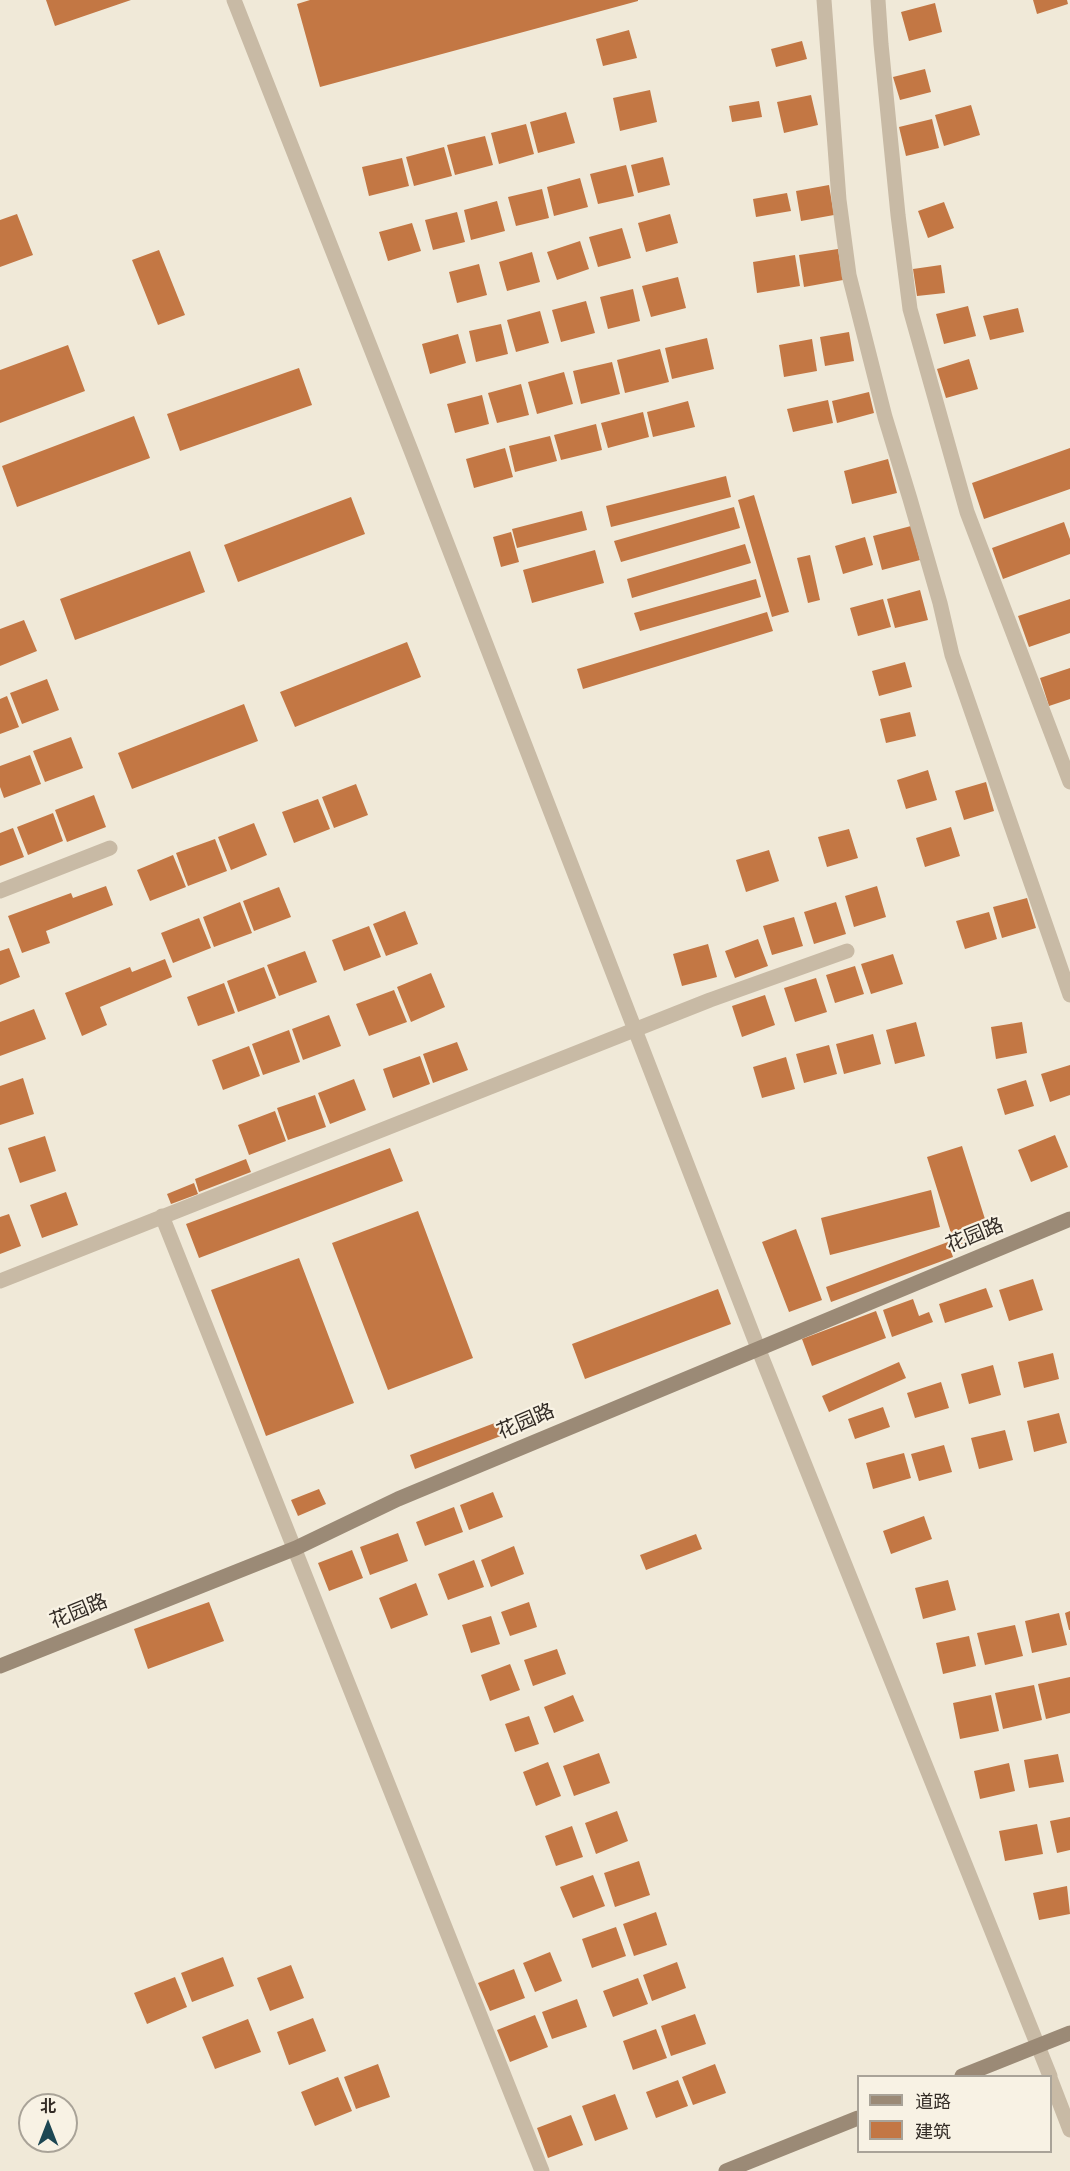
<!DOCTYPE html>
<html>
<head>
<meta charset="utf-8">
<style>
	body { margin:0 }
	#map { position:relative; width:1070px; height:2171px; overflow:hidden; background:#f0e9d8; font-family:Helvetica,"Noto Sans SC",sans-serif }
	canvas { display:block }
	.legend { position:absolute; left:857px; top:2075px; width:195px; height:78px; box-sizing:border-box; background:#f8f2e4; border:2px solid #a9a398; margin:0; padding:8px 10px; list-style:none; font-size:18px; color:#332c26 }
	.legend li { display:flex; align-items:center; gap:12px; height:30px }
	.legend b { width:30px; border:2px solid #a9a398 }
	.north { position:absolute; left:18px; top:2093px; width:60px; height:60px; box-sizing:border-box; background:#f8f2e4; border:2px solid #a9a398; border-radius:50%; rotate:0deg; font-size:16px; font-weight:700; line-height:24px; text-align:center; color:#332c26 }
	.north::after { content:''; display:block; margin:auto; width:21px; height:27px; background:#1d4753; clip-path:polygon(50% 0,100% 100%,50% 72%,0 100%) }
</style>
</head>
<body>
<div id="map">
<canvas width="1070" height="2171"></canvas>
<ul class="legend">
<li><b style="height:8px;background:#9b8a76"></b>道路</li>
<li><b style="height:16px;background:#c37744"></b>建筑</li>
</ul>
<div class="north">北</div>
</div>
<script>
const ctx = document.querySelector('canvas').getContext('2d');
ctx.lineJoin = 'round';
function fill(path, color) { ctx.fillStyle = color; ctx.fill(path, 'evenodd'); }
const toPath = rows => new Path2D(rows.map(r => 'M' + r).join(''));
function trace(path, color, width, dash) { ctx.strokeStyle = color; ctx.lineWidth = width; ctx.lineCap = dash ? 'butt' : 'round'; ctx.setLineDash(dash || []); ctx.stroke(path); }
function drawText(font, color, halo, rows, align = 'center') {
  ctx.font = font + ' Helvetica,"Noto Sans SC",sans-serif'; ctx.lineWidth = 4.5; ctx.setLineDash([]); ctx.textBaseline = 'middle'; ctx.strokeStyle = halo; ctx.fillStyle = color; for (const [text, x, y, turn = 0] of rows) {
    ctx.save(); ctx.translate(x, y); ctx.rotate((+turn || 0) * Math.PI / 180); ctx.textAlign = isNaN(turn) ? turn : align; if (halo) ctx.strokeText(text, 0, 0); ctx.fillText(text, 0, 0); ctx.restore();
  }
}
fill(toPath([
	[46,0,131,0,55,26],
	[310,0,638,0,638,1,320,87,297,4],
	[1033,0,1067,0,1068,4,1037,14],
	[935,3,942,32,909,41,901,12],
	[629,30,637,58,603,66,596,39],
	[802,41,807,59,776,67,771,49],
	[925,69,931,92,900,100,893,77],
	[650,90,657,122,620,131,613,98],
	[811,95,818,125,784,133,777,102],
	[759,101,762,117,732,122,729,106],
	[971,105,980,135,944,146,935,115],
	[566,112,575,143,538,153,530,122],
	[932,119,939,148,906,156,899,127],
	[526,124,534,154,499,164,491,133],
	[485,136,493,165,455,175,447,145],
	[444,147,452,176,414,186,406,157],
	[663,157,670,185,638,193,631,165],
	[402,158,409,186,369,196,362,167],
	[626,165,634,196,598,204,590,174],
	[580,178,588,207,554,216,547,187],
	[829,185,834,215,801,221,796,191],
	[542,189,549,218,516,226,508,197],
	[787,193,791,211,756,217,753,199],
	[497,201,505,231,471,240,464,210],
	[944,202,954,228,928,238,918,211],
	[457,212,465,242,433,250,425,220],
	[17,214,33,255,0,267,0,220],
	[670,214,678,243,646,252,638,223],
	[412,223,421,251,388,261,379,232],
	[622,228,631,258,598,267,589,237],
	[580,241,589,269,557,280,547,252],
	[838,249,843,280,804,287,799,255],
	[159,250,185,315,158,325,132,260],
	[532,252,540,282,507,291,499,262],
	[795,255,800,286,757,293,753,262],
	[479,264,487,295,457,303,449,272],
	[941,265,945,293,917,296,913,269],
	[678,277,686,308,651,317,642,286],
	[633,289,640,321,608,329,600,297],
	[586,301,595,333,561,342,552,310],
	[968,306,976,336,944,344,936,314],
	[1018,308,1024,332,990,340,983,316],
	[540,311,549,343,516,352,507,320],
	[501,324,508,354,476,362,469,331],
	[849,332,854,361,825,366,820,337],
	[458,334,466,363,430,374,422,344],
	[707,338,714,369,672,379,665,348],
	[812,339,817,371,784,377,779,345],
	[68,345,85,391,0,423,0,370],
	[660,349,669,382,625,393,617,360],
	[969,359,978,389,946,398,937,369],
	[612,362,620,394,581,404,573,371],
	[299,368,312,405,180,451,167,414],
	[564,372,573,404,537,414,528,382],
	[521,384,529,415,497,423,488,393],
	[869,392,874,413,837,423,832,401],
	[482,395,489,424,455,433,447,404],
	[828,400,833,423,793,432,787,409],
	[688,401,695,427,653,437,647,412],
	[643,412,649,437,608,448,601,423],
	[134,416,150,458,17,507,2,466],
	[596,424,602,450,561,460,554,435],
	[550,436,557,461,515,472,509,446],
	[505,448,513,477,474,488,466,459],
	[1070,448,1070,489,984,519,972,483],
	[888,459,897,493,852,504,844,471],
	[726,476,731,497,611,527,606,506],
	[754,495,789,612,772,617,738,500],
	[351,497,365,534,238,582,224,545],
	[734,507,740,528,621,562,614,541],
	[582,511,587,530,517,548,512,529],
	[1064,522,1070,539,1070,554,1003,579,992,548],
	[911,526,920,560,882,570,873,536],
	[511,532,519,562,501,567,493,537],
	[865,537,873,565,843,574,835,546],
	[745,544,751,563,632,598,627,579],
	[595,550,604,583,532,603,523,570],
	[190,551,205,592,75,640,60,599],
	[810,555,820,600,808,603,797,558],
	[756,579,761,597,640,631,634,613],
	[920,590,928,620,895,628,887,599],
	[883,599,891,627,858,636,850,608],
	[1070,599,1070,633,1029,647,1018,616],
	[767,612,773,631,583,689,577,669],
	[24,620,37,651,0,666,0,629],
	[407,642,421,677,295,727,280,692],
	[905,662,912,687,879,696,872,671],
	[1070,668,1070,699,1049,706,1040,678],
	[47,679,59,710,22,724,10,693],
	[7,696,19,727,0,734,0,699],
	[244,704,258,741,132,789,118,753],
	[910,712,916,736,886,743,880,719],
	[71,737,83,768,45,782,33,751],
	[30,755,41,784,4,798,0,787,0,766],
	[928,770,937,800,906,809,897,780],
	[986,782,994,811,964,820,955,791],
	[356,784,368,815,334,828,322,797],
	[94,795,106,827,67,842,55,810],
	[318,799,330,829,294,843,282,812],
	[53,813,63,841,28,855,17,827],
	[254,823,267,855,231,870,218,837],
	[951,827,960,856,925,867,916,838],
	[13,828,24,857,0,866,0,833],
	[849,829,858,858,827,867,818,837],
	[215,839,227,871,188,886,176,853],
	[769,850,779,881,746,892,736,860],
	[173,855,186,887,150,901,137,870],
	[106,886,113,905,46,931,50,943,22,953,8,916,71,893,73,898],
	[877,886,886,917,854,927,845,896],
	[279,887,291,917,254,931,243,901],
	[1027,898,1036,928,1002,938,993,907],
	[240,902,252,933,214,947,203,917],
	[836,902,846,934,814,944,804,912],
	[405,911,418,944,386,956,373,924],
	[989,912,997,939,965,949,956,921],
	[794,917,803,946,772,955,763,926],
	[199,918,211,948,173,963,161,933],
	[369,926,381,957,344,971,332,940],
	[758,939,768,966,735,978,725,951],
	[708,944,717,977,682,986,673,954],
	[9,948,20,977,0,985,0,951],
	[305,951,317,982,279,996,267,965],
	[893,954,903,984,871,994,861,964],
	[165,959,172,977,100,1007,107,1025,82,1036,65,993,130,967,132,972],
	[855,966,864,994,835,1003,826,975],
	[264,967,276,998,238,1012,227,981],
	[431,973,445,1007,411,1022,397,987],
	[816,978,827,1012,795,1022,784,988],
	[224,983,235,1013,198,1026,187,997],
	[394,990,407,1022,369,1036,356,1004],
	[765,995,775,1025,742,1037,732,1006],
	[34,1009,46,1039,0,1056,0,1022],
	[329,1015,341,1046,303,1060,292,1029],
	[916,1022,925,1056,895,1064,886,1030],
	[1022,1022,1027,1053,996,1059,991,1027],
	[289,1030,300,1062,263,1075,252,1044],
	[873,1034,881,1064,844,1074,836,1044],
	[457,1042,468,1070,433,1083,423,1054],
	[829,1045,837,1074,804,1083,796,1054],
	[249,1046,260,1076,223,1090,212,1060],
	[420,1056,430,1084,393,1098,383,1069],
	[786,1057,795,1089,762,1098,753,1067],
	[1070,1065,1070,1095,1050,1102,1041,1074],
	[23,1078,34,1114,0,1125,0,1086],
	[354,1079,366,1110,330,1124,318,1093],
	[1026,1080,1034,1106,1005,1115,997,1089],
	[315,1095,326,1127,288,1140,277,1108],
	[275,1111,286,1141,249,1155,238,1125],
	[1055,1135,1068,1167,1031,1182,1018,1150],
	[45,1136,56,1171,20,1183,8,1148],
	[962,1146,990,1235,955,1246,927,1157],
	[390,1148,403,1181,199,1258,186,1224],
	[246,1159,251,1172,199,1192,195,1179],
	[194,1183,198,1194,171,1204,167,1194],
	[931,1190,940,1227,830,1255,821,1218],
	[66,1192,78,1225,42,1238,30,1205],
	[418,1211,473,1358,388,1390,332,1243],
	[9,1214,21,1246,0,1254,0,1217],
	[796,1229,822,1300,789,1312,762,1242],
	[948,1242,953,1257,831,1302,826,1287],
	[299,1258,354,1403,266,1436,211,1290],
	[1033,1279,1043,1310,1009,1321,999,1290],
	[986,1288,993,1307,945,1323,939,1304],
	[718,1289,731,1324,585,1379,572,1344],
	[913,1299,919,1316,929,1312,933,1322,892,1337,883,1310],
	[876,1311,886,1338,812,1366,802,1339],
	[1053,1353,1059,1379,1024,1388,1018,1362],
	[899,1362,906,1378,829,1412,822,1396],
	[993,1365,1001,1395,969,1404,961,1374],
	[941,1382,949,1408,915,1418,907,1393],
	[883,1407,890,1427,855,1439,848,1419],
	[1059,1413,1067,1443,1034,1452,1027,1421],
	[500,1421,506,1434,415,1469,410,1455],
	[1005,1430,1013,1460,979,1469,971,1438],
	[944,1445,952,1472,919,1481,911,1454],
	[904,1453,911,1478,873,1489,866,1463],
	[319,1489,326,1504,298,1516,291,1500],
	[493,1492,503,1517,469,1530,460,1505],
	[454,1507,463,1532,425,1546,416,1522],
	[924,1516,932,1539,891,1554,883,1531],
	[398,1533,408,1561,370,1575,360,1547],
	[696,1534,702,1549,646,1570,640,1555],
	[514,1546,524,1574,491,1587,481,1560],
	[352,1550,363,1578,329,1591,318,1563],
	[474,1560,484,1587,448,1600,438,1574],
	[948,1580,956,1610,923,1619,915,1588],
	[416,1583,428,1615,391,1629,379,1598],
	[209,1602,224,1641,148,1669,134,1629],
	[529,1602,537,1627,510,1636,501,1612],
	[1070,1611,1070,1630,1069,1630,1065,1613],
	[1059,1613,1067,1645,1032,1653,1025,1621],
	[491,1616,500,1644,471,1653,462,1625],
	[1015,1625,1023,1656,985,1665,977,1633],
	[969,1636,976,1666,943,1674,936,1643],
	[557,1649,566,1674,533,1686,524,1660],
	[510,1664,520,1690,490,1701,481,1675],
	[1070,1677,1070,1713,1046,1719,1038,1684],
	[1034,1685,1042,1720,1003,1729,995,1693],
	[573,1695,584,1721,554,1733,544,1707],
	[991,1695,999,1731,960,1739,953,1703],
	[529,1716,539,1744,515,1752,505,1724],
	[599,1753,610,1783,574,1796,563,1766],
	[1058,1754,1064,1782,1029,1788,1024,1760],
	[548,1762,561,1796,536,1806,523,1772],
	[1009,1763,1015,1791,980,1799,974,1771],
	[617,1811,628,1841,596,1854,585,1823],
	[1070,1817,1070,1850,1057,1853,1050,1821],
	[1037,1824,1043,1854,1005,1861,999,1831],
	[572,1826,583,1857,556,1866,545,1836],
	[639,1861,650,1895,615,1907,604,1873],
	[593,1875,605,1906,573,1918,560,1887],
	[1067,1886,1070,1914,1039,1920,1033,1893],
	[656,1912,667,1945,634,1956,623,1924],
	[616,1927,626,1956,592,1968,582,1939],
	[550,1952,562,1981,535,1992,523,1963],
	[223,1957,234,1986,192,2002,181,1973],
	[677,1962,686,1988,652,2001,643,1975],
	[291,1965,304,1998,270,2011,257,1978],
	[514,1969,525,1998,490,2011,478,1983],
	[175,1977,187,2007,147,2024,134,1993],
	[638,1978,648,2004,613,2017,603,1991],
	[577,1999,587,2027,552,2039,542,2012],
	[695,2014,706,2044,671,2056,661,2026],
	[535,2015,548,2047,510,2062,497,2030],
	[313,2018,326,2051,289,2065,277,2032],
	[248,2019,261,2052,215,2069,202,2037],
	[656,2029,667,2058,633,2070,623,2041],
	[378,2064,390,2097,356,2109,344,2077],
	[715,2064,726,2093,693,2105,682,2077],
	[338,2077,352,2111,315,2126,301,2092],
	[678,2080,688,2106,656,2118,646,2092],
	[615,2094,628,2129,595,2141,582,2106],
	[571,2115,583,2145,548,2158,537,2128]
]), '#c37744');
trace(toPath([
	[234,0,412,453,758,1348,1050,2076],
	[824,0,839,200,849,275,885,417,910,499,940,603,952,655,1070,995],
	[878,0,881,44,898,215,910,309,967,512,1070,782],
	[0,891,110,848],
	[162,1216,542,2171],
	[0,1281,710,1000,847,951],
	[1050,2078,1070,2130]
]), '#c8baa5', 15);
trace(toPath([
	[0,1666,296,1548,398,1499,1070,1219],
	[962,2076,1070,2033],
	[726,2171,858,2118]
]), '#9b8a76', 15);
drawText('20px', '#332c26', '#f8f2e4', [
	["花园路",975,1236,-22],
	["花园路",526,1422,-23],
	["花园路",79,1612,-22]
]);
</script>
</body>
</html>
